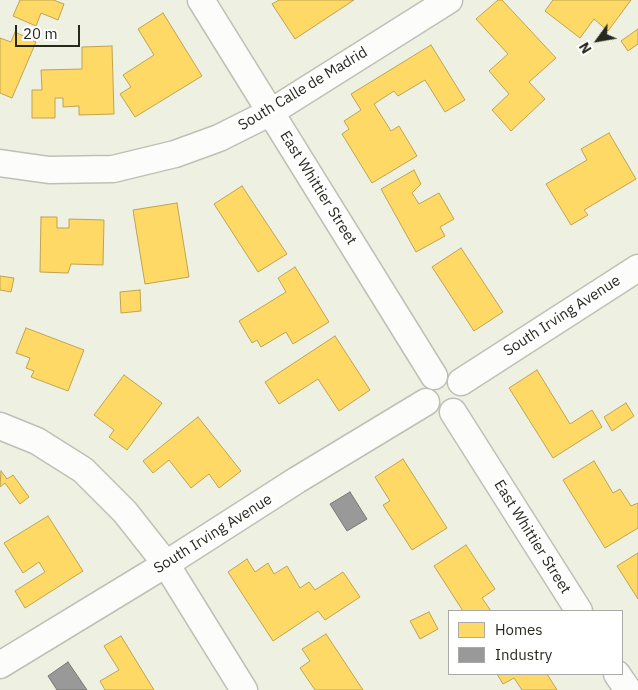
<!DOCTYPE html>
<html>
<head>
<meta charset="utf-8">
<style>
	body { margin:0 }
	#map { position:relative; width:638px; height:690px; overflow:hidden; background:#eef0e2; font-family:"IBM Plex Sans",sans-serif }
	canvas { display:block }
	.legend { position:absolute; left:448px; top:610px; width:175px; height:65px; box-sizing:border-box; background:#fff; border:1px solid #a9a9a5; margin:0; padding:6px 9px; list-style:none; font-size:15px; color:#27281e }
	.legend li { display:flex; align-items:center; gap:10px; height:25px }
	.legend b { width:25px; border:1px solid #a9a9a5 }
	.north { position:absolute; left:573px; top:15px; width:50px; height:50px; -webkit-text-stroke:4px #fff; paint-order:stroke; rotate:238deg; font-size:14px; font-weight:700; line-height:20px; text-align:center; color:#27281e }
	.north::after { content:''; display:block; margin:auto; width:18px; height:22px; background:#27281e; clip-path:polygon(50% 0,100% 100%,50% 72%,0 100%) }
	.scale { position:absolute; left:15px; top:25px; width:65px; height:22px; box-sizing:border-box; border:2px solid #27281e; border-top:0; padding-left:6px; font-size:15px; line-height:18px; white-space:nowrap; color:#27281e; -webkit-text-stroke:4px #fff; paint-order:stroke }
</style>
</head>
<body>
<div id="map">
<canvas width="638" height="690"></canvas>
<ul class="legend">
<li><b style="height:14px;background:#ffd966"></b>Homes</li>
<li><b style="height:14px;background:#999"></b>Industry</li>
</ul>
<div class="north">N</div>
<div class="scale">20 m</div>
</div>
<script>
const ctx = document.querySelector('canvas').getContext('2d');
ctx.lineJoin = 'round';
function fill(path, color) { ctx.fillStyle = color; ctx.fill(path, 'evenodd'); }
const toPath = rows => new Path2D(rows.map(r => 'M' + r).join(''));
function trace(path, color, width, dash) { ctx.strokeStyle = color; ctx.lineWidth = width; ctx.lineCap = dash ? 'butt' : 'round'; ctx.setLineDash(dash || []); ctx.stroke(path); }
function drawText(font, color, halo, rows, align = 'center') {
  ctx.font = font + ' "IBM Plex Sans",sans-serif'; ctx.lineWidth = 5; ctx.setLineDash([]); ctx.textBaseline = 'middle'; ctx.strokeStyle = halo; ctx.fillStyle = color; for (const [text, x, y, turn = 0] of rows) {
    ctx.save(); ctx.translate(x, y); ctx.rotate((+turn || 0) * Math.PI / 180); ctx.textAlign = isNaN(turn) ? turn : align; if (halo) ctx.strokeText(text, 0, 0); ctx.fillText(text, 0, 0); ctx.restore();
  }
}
const homes = toPath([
	[20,0,53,0,64,4,58,20,41,13,36,26,13,16,20,0],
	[279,0,354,0,295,39,272,4,279,0],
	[498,0,502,0,556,58,529,82,545,99,511,131,492,110,509,94,489,71,508,54,476,19,498,0],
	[553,0,631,0,608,31,594,19,580,38,545,11,553,0],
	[163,13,202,76,135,117,120,94,131,87,123,75,154,55,138,29,163,13],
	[638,29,638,44,628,51,621,41,638,29],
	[15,32,36,42,12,98,0,93,0,38,11,42,15,32],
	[431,45,465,100,445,112,425,80,398,96,394,91,374,104,391,131,399,126,417,156,372,183,342,134,349,129,344,121,361,110,351,94,431,45],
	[112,46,114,114,79,115,79,106,63,107,63,98,55,98,55,118,32,118,32,90,42,90,41,70,82,69,82,47,112,46],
	[609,133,636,179,584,210,588,215,571,225,546,184,587,160,581,149,609,133],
	[414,170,421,184,412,193,419,204,439,193,454,219,440,227,445,236,416,252,381,189,414,170],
	[242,186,287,254,258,272,214,204,242,186],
	[177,203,189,277,145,284,133,210,177,203],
	[41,217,57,217,57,228,69,228,69,219,104,220,103,265,71,264,68,273,40,272,41,217],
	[461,248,503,312,474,331,432,267,461,248],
	[295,267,329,322,293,344,286,332,261,347,257,340,252,343,239,321,286,292,278,278,295,267],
	[0,276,14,278,11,292,0,290,0,276],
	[140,290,141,311,121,313,120,292,140,290],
	[26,328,84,350,68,391,31,377,34,371,26,368,30,358,16,353,26,328],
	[335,336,370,390,339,411,318,379,279,404,265,382,335,336],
	[537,370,570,424,592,410,602,427,553,458,509,388,537,370],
	[124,375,162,403,127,450,109,437,114,430,94,415,124,375],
	[626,403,634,416,612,431,604,417,626,403],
	[198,417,241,471,219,488,209,474,191,488,169,460,153,473,143,461,198,417],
	[403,459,447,528,412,550,383,505,390,501,375,477,403,459],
	[594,461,613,493,620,489,631,506,638,503,638,528,605,548,563,480,594,461],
	[1,471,7,479,13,475,29,497,20,504,5,483,0,487,1,471],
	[48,516,83,571,25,608,15,591,45,572,39,562,23,573,4,543,48,516],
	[466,545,495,589,482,598,491,611,463,611,434,566,466,545],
	[638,553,638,599,617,566,638,553],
	[247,559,255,572,268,563,274,574,287,566,300,588,309,582,315,590,343,572,360,597,325,620,318,611,273,641,228,572,247,559],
	[429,612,438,629,420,639,410,621,429,612],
	[326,634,363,690,315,690,300,668,310,661,302,649,326,634],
	[121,636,154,690,105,690,100,681,119,670,104,646,121,636],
	[497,674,547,674,557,690,522,690,514,678,503,684,497,674]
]);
fill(homes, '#ffd966');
trace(homes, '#bea450', 1);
const industry = toPath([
	[350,492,367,519,347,531,330,504,350,492],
	[68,662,87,690,57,690,48,676,68,662]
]);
fill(industry, '#999');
trace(industry, '#777774', 1);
const minor = toPath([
	[201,0,434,376],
	[0,163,49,170,113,169,175,154,219,138,271,112,449,0],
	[461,382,638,268],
	[453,412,579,611],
	[0,426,37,441,83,470,125,512,166,564,244,690],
	[0,665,166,564,297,480,426,402],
	[617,674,628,690]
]);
trace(minor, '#bec0b5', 29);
trace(minor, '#fcfdfb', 26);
drawText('15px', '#27281e', '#fff', [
	["South Calle de Madrid",303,89,-31],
	["East Whittier Street",318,188,58],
	["South Irving Avenue",562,316,-33],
	["South Irving Avenue",213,534,-32],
	["East Whittier Street",532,537,58]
]);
</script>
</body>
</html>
